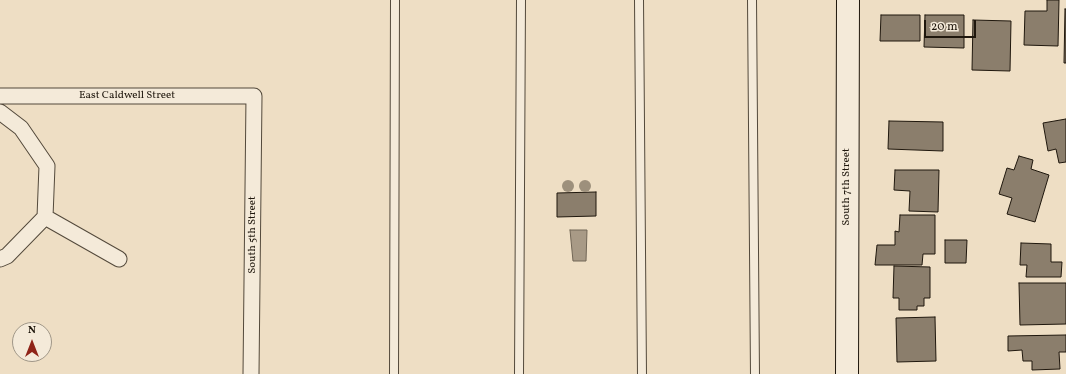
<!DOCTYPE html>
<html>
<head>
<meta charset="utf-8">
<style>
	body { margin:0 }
	#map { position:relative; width:1066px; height:374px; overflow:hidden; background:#eedec4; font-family:Vollkorn,serif }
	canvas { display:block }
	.north { position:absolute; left:12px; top:322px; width:40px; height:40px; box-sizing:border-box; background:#f4ead9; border:1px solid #9f9687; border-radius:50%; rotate:0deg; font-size:11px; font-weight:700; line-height:16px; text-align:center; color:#1f170d }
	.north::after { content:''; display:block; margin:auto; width:14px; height:18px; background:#8f2418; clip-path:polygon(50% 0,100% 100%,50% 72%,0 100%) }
	.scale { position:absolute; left:924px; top:20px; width:52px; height:18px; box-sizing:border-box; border:2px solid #1f170d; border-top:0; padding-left:5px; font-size:12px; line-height:14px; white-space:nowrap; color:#1f170d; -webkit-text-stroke:3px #f4ead9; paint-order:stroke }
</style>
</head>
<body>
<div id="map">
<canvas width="1066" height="374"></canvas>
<div class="north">N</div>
<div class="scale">20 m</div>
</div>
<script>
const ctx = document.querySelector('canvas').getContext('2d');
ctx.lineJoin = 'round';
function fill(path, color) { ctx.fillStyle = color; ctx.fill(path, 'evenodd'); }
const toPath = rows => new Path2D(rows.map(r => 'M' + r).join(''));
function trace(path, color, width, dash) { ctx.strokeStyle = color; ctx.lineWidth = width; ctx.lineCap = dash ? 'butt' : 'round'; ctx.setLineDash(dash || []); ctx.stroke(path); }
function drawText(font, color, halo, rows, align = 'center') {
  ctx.font = font + ' Vollkorn,serif'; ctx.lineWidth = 3.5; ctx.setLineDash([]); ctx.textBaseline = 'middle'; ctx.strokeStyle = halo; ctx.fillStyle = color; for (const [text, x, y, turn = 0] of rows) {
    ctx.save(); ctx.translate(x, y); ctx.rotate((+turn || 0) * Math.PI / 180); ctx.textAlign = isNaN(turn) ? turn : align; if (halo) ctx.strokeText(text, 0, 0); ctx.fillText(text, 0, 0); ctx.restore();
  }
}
const water = toPath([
	[570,230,587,230,586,261,573,261,570,230]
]);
fill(water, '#a89a86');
trace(water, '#716656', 1);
const building = toPath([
	[1047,0,1059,0,1058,46,1024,45,1025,11,1047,11,1047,0],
	[1065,9,1066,9,1066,63,1064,63,1065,9],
	[881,15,920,15,920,41,880,41,881,15],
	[925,15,964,15,964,48,924,47,925,15],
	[973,20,1011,21,1010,71,972,70,973,20],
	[1066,119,1066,162,1059,163,1056,149,1048,151,1043,123,1066,119],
	[889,121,943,122,943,151,888,149,889,121],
	[1019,156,1033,160,1031,169,1049,175,1035,222,1007,214,1012,198,999,194,1007,168,1014,170,1019,156],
	[895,170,939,170,938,212,909,211,910,191,894,190,895,170],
	[596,192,596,216,557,217,557,193,596,192],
	[900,215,935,215,935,254,923,254,922,265,875,265,877,245,895,245,895,231,899,232,900,215],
	[945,240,967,240,966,263,945,263,945,240],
	[1021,243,1051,244,1051,262,1062,262,1061,277,1026,277,1027,265,1020,265,1021,243],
	[894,266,930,267,930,298,924,298,924,306,917,306,917,310,899,310,899,298,893,298,894,266],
	[1019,283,1066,283,1066,324,1020,325,1019,283],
	[935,317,936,361,897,362,896,318,935,317],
	[1066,335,1066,352,1059,352,1060,369,1032,370,1032,361,1023,361,1022,350,1008,351,1008,336,1066,335]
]);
fill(building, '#8b7e6c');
trace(building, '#1f170d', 1);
const service = toPath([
	[639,0,642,374],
	[752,0,755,374],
	[394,374,395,0],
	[519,374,521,0]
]);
const minor = toPath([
	[0,96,254,96,251,374],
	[0,112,21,128,47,166,45,217,7,256,0,259],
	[45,217,119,259]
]);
const secondary = toPath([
	[847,374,848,0]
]);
trace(service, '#53493b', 10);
trace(minor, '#53493b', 17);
trace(secondary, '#1f170d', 24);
trace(service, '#f4ead9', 8);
trace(minor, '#f4ead9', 15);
trace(secondary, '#f4ead9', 22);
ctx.fillStyle = '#9d907c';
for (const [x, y] of [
	[568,186],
	[585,186]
]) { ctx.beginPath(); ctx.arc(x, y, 6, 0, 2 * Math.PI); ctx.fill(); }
drawText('11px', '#1f170d', '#f4ead9', [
	["East Caldwell Street",127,96],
	["South 7th Street",847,187,-90],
	["South 5th Street",253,235,-90]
]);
</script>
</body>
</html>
